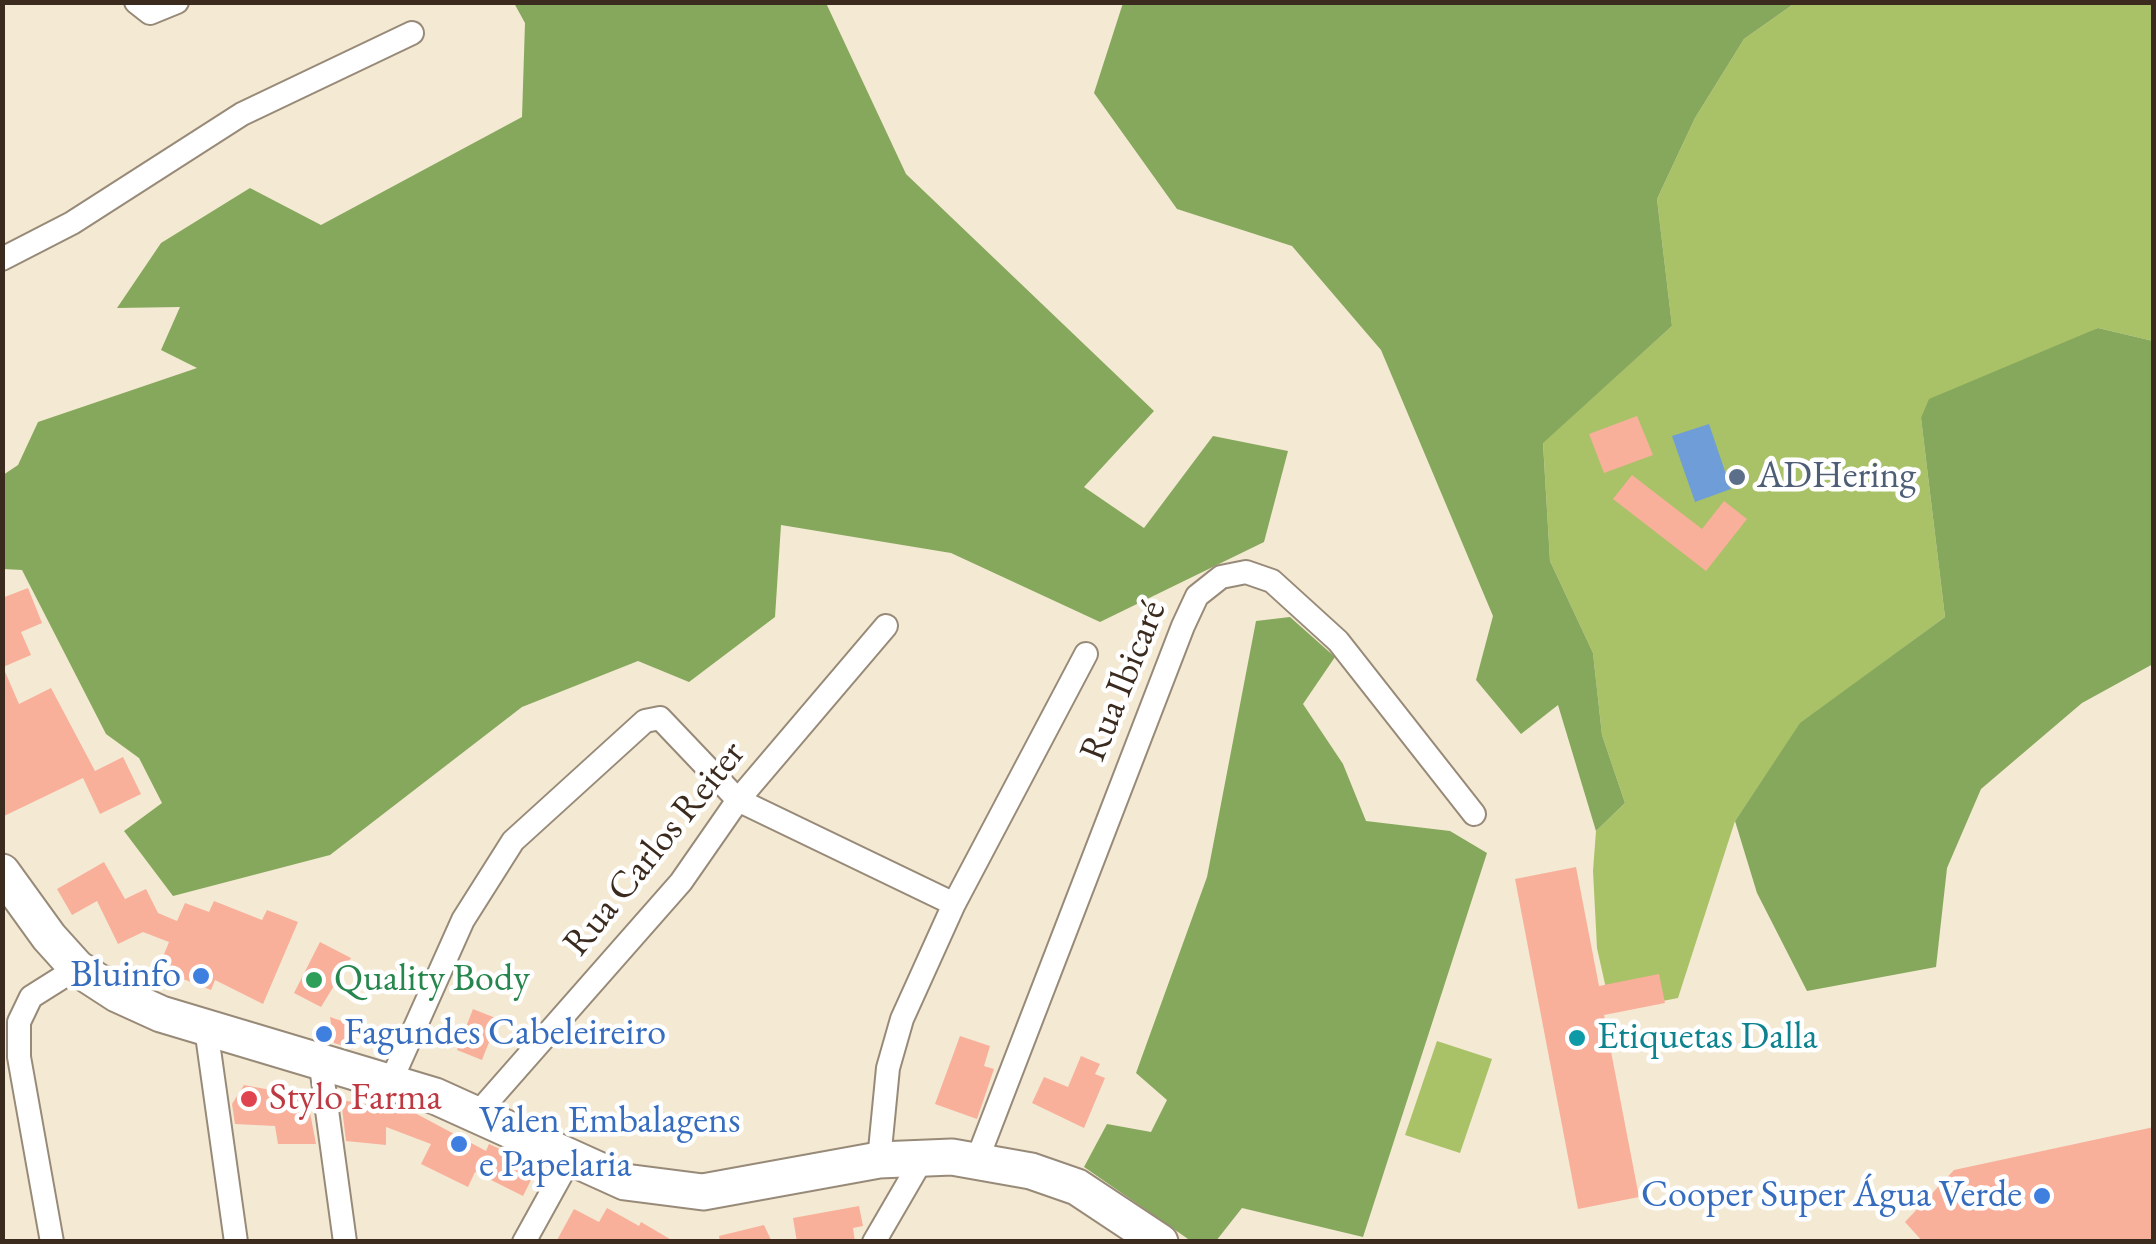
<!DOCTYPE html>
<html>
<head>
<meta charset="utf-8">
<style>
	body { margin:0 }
	#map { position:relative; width:2156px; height:1244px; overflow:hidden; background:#f4e9d3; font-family:"EB Garamond",serif }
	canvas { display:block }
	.frame { position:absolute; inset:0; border:5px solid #3b2a1e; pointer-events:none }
</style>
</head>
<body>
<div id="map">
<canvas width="2156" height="1244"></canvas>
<div class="frame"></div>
</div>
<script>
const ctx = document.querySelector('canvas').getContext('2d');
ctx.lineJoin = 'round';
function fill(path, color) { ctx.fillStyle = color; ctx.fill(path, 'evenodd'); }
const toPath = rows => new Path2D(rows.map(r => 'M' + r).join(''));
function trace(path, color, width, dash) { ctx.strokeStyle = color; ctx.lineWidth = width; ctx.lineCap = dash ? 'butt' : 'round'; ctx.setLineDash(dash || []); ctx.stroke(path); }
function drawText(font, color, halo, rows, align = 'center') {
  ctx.font = font + ' "EB Garamond",serif'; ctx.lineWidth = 9; ctx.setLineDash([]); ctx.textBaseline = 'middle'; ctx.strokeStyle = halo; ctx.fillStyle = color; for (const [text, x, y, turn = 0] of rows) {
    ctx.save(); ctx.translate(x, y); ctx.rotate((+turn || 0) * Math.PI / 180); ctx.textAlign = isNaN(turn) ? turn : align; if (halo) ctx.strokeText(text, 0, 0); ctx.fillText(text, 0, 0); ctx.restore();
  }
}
fill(toPath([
	[1795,3,2153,3,2153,341,2098,328,1921,418,1945,617,1800,724,1735,821,1678,998,1611,1011,1597,948,1593,871,1596,831,1625,803,1602,735,1593,653,1550,561,1543,442,1672,326,1657,199,1695,118,1744,39],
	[1437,1041,1492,1059,1460,1153,1405,1135]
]), '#a9c268');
fill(toPath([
	[514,3,826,3,906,174,1154,411,1084,487,1144,528,1213,436,1288,451,1264,542,1100,622,951,553,781,525,775,617,689,682,638,661,522,707,330,855,173,896,124,831,162,803,139,758,106,734,22,570,3,569,3,475,18,465,38,422,197,368,161,350,180,307,117,308,161,243,250,188,321,225,522,117,525,23],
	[1123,3,1795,3,1744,39,1695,118,1657,199,1672,326,1543,443,1550,561,1593,653,1602,735,1625,803,1596,831,1558,705,1521,734,1476,680,1493,616,1381,350,1292,246,1177,209,1094,93],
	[2098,328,2153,341,2153,664,2082,703,1981,789,1947,868,1936,967,1807,991,1757,893,1735,821,1800,723,1945,617,1921,418,1929,399],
	[1290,617,1335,657,1303,704,1343,764,1366,821,1450,831,1487,853,1363,1237,1242,1208,1216,1241,1191,1241,1084,1167,1107,1124,1151,1132,1167,1100,1136,1073,1207,877,1256,621]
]), '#86a85c');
fill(toPath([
	[1709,424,1731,489,1695,502,1672,436]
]), '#6e9dd7');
fill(toPath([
	[1637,416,1653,455,1604,473,1589,434],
	[1632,475,1702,529,1724,501,1747,519,1706,571,1613,499],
	[28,588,42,623,21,632,31,655,3,667,19,704,51,688,95,771,123,757,141,794,100,814,83,778,2,817,2,598],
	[104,862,125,899,146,889,158,913,177,921,185,903,209,912,214,901,262,920,267,910,298,922,263,1004,215,980,211,990,158,969,169,942,143,932,118,944,97,901,72,915,57,889],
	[1576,867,1599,986,1659,974,1665,1003,1604,1015,1639,1197,1578,1209,1515,879],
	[320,942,351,958,321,1007,294,993],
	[473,1009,498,1019,482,1060,457,1050],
	[330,1017,360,1027,353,1049,334,1043],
	[960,1036,990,1046,984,1066,994,1069,977,1119,935,1104],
	[1081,1056,1100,1064,1095,1074,1105,1078,1084,1128,1032,1103,1044,1077,1068,1087],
	[244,1085,297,1095,308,1102,316,1144,278,1144,275,1126,235,1124,232,1104],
	[341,1100,413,1112,486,1151,489,1144,538,1166,523,1196,475,1172,468,1187,421,1164,431,1144,386,1127,386,1145,346,1141],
	[2154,1127,2154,1242,1923,1242,1905,1222,1954,1170],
	[859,1206,863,1226,853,1228,855,1242,797,1242,793,1218],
	[607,1208,639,1226,641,1222,675,1242,556,1242,574,1209,599,1222],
	[764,1225,772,1242,720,1242,719,1236]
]), '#f8b09b');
const minor = toPath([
	[136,2,150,13,177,2],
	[2,259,72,223,242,114,412,33],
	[206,1028,236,1242],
	[320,1059,345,1242],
	[391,1081,463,920,513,841,645,721,660,718,738,800,954,904],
	[477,1114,681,882,738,800,886,626],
	[879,1160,888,1068,902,1019,954,904,1086,654],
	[977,1160,1183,626,1197,596,1221,577,1246,572,1272,581,1338,641,1474,814],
	[52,1242,19,1057,19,1022,31,997,77,968],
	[524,1242,571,1157],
	[874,1242,924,1156]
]);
const primary = toPath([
	[2,872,49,937,77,968,117,994,161,1014,435,1096,625,1182,703,1192,879,1160,952,1157,1031,1171,1077,1187,1160,1242]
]);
trace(minor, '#988a78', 26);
trace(primary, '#988a78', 39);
trace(minor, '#fff', 22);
trace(primary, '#fff', 35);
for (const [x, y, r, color] of [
	[1737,477,10,"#5c6f8a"],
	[201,976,10,"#3f7fe0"],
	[314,980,10,"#2e9e5b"],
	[324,1034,10,"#3f7fe0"],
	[1577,1038,10,"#0f9aa8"],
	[249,1099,10,"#e0444e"],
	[459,1144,10,"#3f7fe0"],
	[2042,1196,10,"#3f7fe0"]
]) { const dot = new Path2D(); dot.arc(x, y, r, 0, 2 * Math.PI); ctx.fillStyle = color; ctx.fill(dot); trace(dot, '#fff', 4); }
drawText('38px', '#4e5e75', '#fff', [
	["ADHering",1757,477]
], 'left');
drawText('38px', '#3b2a1e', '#fff', [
	["Rua Ibicaré",1124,681,-68],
	["Rua Carlos Reiter",655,849,-51]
]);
drawText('38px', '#366cbe', '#fff', [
	["Bluinfo",181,976],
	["Fagundes Cabeleireiro",344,1034,"left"],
	["Valen Embalagens",479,1122,"left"],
	["e Papelaria",479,1166,"left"],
	["Cooper Super Água Verde",2022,1196]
], 'right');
drawText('38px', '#27864d', '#fff', [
	["Quality Body",334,980]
], 'left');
drawText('38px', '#0d838f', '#fff', [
	["Etiquetas Dalla",1597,1038]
], 'left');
drawText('38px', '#be3a42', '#fff', [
	["Stylo Farma",269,1099]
], 'left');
</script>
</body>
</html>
